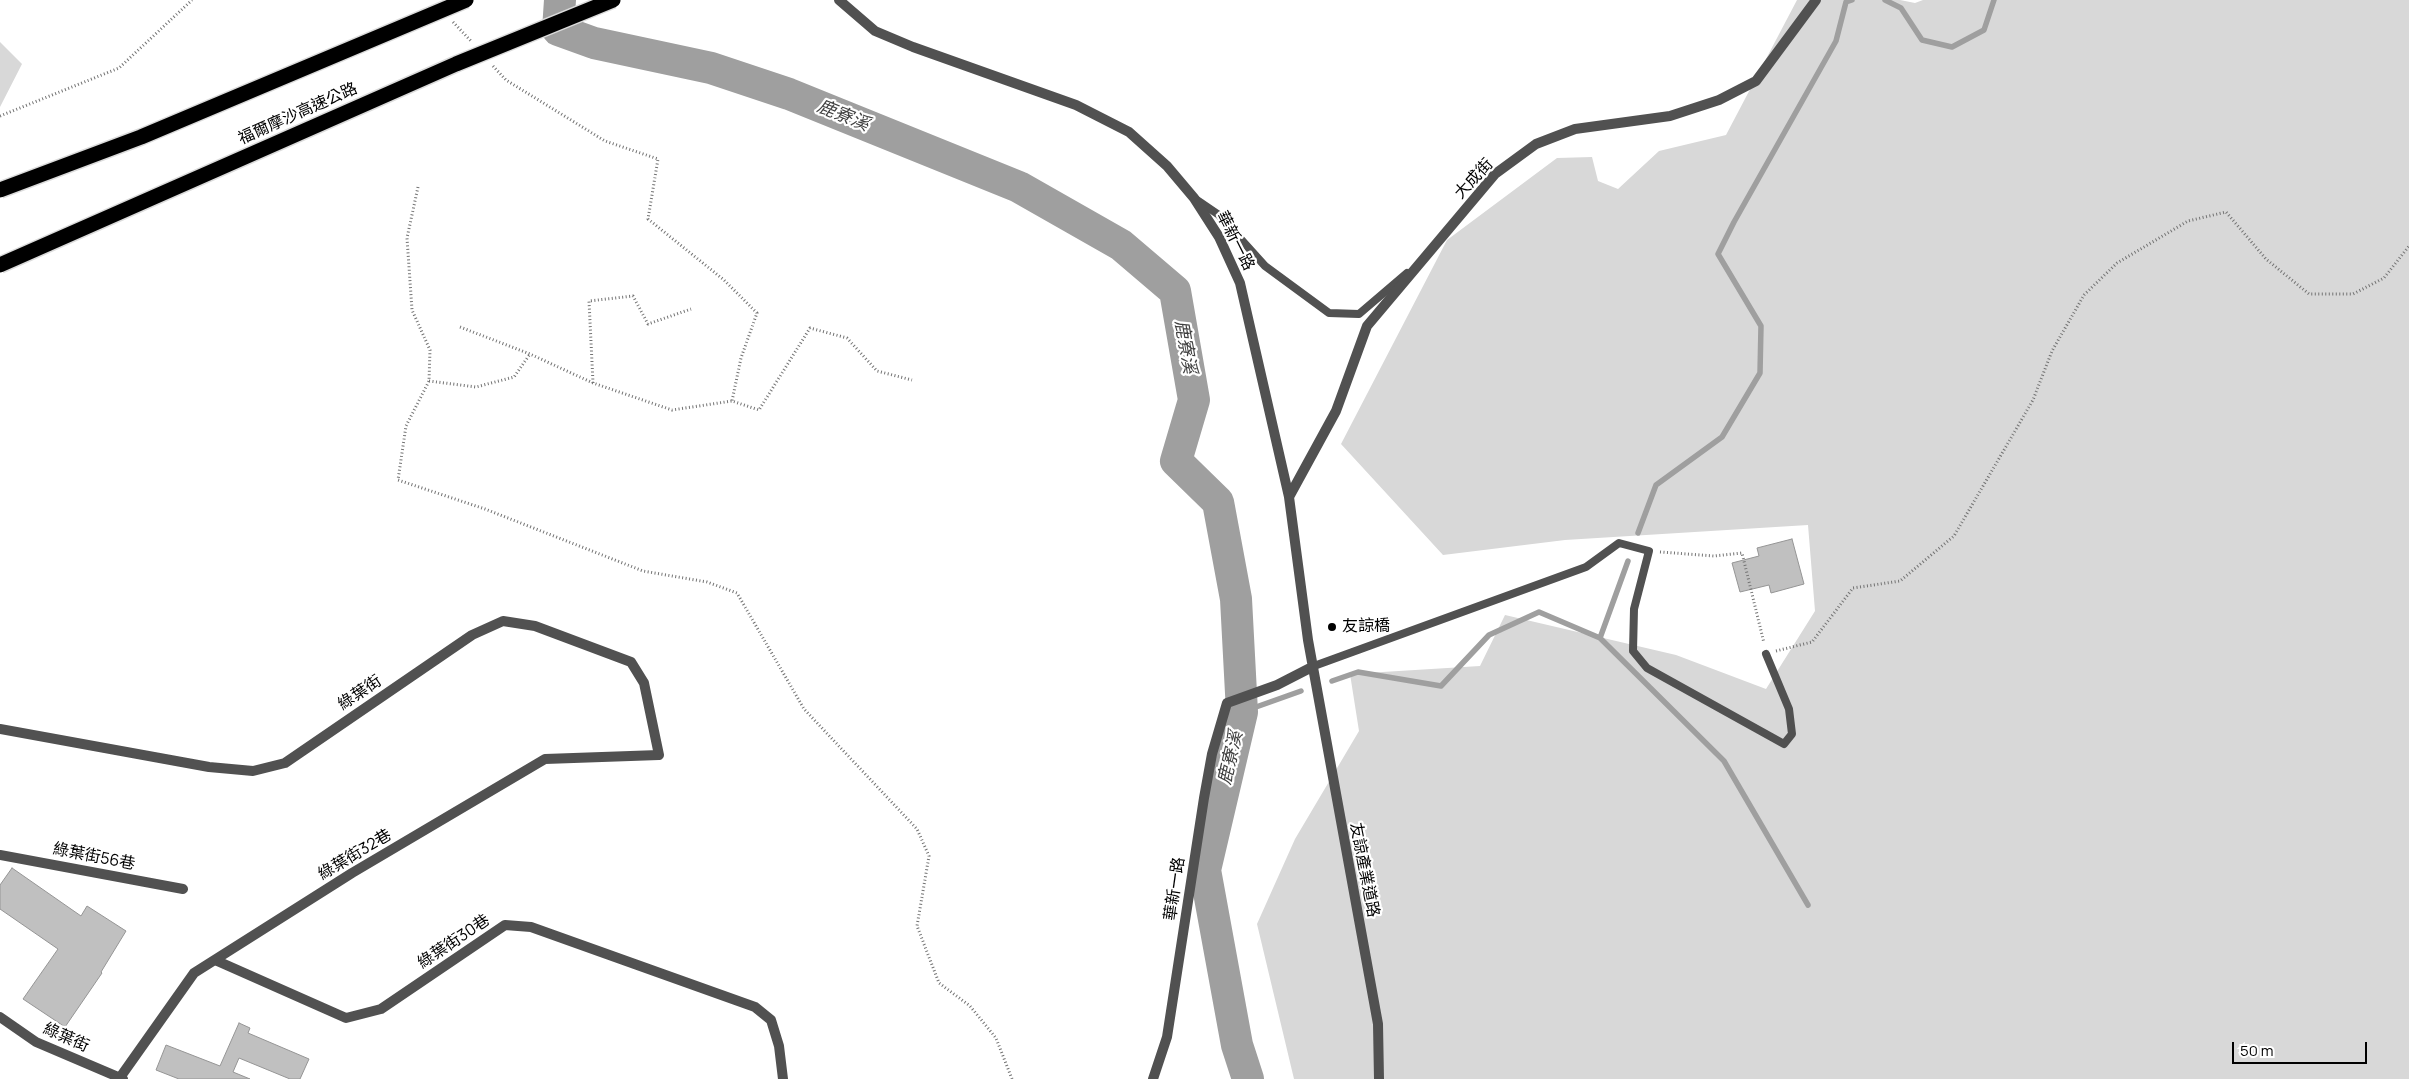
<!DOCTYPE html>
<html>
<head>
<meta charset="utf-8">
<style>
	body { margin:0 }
	#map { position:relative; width:2409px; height:1079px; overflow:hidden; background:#fff; font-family:Manrope,sans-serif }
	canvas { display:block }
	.scale { position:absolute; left:2232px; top:1042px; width:135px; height:22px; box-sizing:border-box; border:2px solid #000; border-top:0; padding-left:6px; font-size:15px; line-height:18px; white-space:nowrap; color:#000; -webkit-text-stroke:4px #fff; paint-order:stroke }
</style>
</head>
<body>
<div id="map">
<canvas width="2409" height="1079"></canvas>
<div class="scale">50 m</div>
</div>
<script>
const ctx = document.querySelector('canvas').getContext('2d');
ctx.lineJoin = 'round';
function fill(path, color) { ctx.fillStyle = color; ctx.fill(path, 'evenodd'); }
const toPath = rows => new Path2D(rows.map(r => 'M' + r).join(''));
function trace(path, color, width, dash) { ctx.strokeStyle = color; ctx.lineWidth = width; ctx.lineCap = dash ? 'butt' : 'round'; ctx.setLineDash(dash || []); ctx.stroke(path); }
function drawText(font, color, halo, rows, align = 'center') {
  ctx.font = font + ' Manrope,"Noto Sans TC",sans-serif'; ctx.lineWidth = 4.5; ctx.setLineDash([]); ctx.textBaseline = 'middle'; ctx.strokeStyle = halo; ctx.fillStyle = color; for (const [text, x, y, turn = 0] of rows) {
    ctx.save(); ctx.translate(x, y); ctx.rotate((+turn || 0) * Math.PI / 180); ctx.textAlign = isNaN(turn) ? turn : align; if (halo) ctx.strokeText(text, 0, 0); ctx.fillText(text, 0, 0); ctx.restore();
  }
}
fill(toPath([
	[1797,0,1900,0,1915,3,1923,0,2409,0,2409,1079,1294,1079,1257,924,1295,839,1359,731,1350,674,1480,666,1505,615,1676,655,1766,689,1815,611,1808,525,1565,540,1443,555,1341,444,1447,240,1557,158,1592,157,1598,181,1618,189,1659,151,1726,135],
	[0,42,22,64,0,107]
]), '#d8d8d8');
trace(toPath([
	[1885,0,1901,8,1922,40,1952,47,1984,30,1994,0],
	[1638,533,1656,485,1722,437,1760,373,1761,326,1718,254,1734,222,1836,41,1846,2,1852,0],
	[1600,638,1724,761,1808,905],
	[1332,681,1358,672,1441,686,1489,635,1539,612,1600,638,1628,561],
	[1242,712,1301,691]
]), '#9f9f9f', 5.5);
trace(toPath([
	[560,0,558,30,594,43,711,68,789,94,1019,187,1121,245,1175,291,1194,400,1176,461,1218,502,1236,599,1242,712,1205,870,1237,1045,1248,1079]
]), '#9f9f9f', 32);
const building = toPath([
	[1792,539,1804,584,1771,593,1769,585,1740,592,1732,563,1759,556,1757,548,1792,539],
	[12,868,81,916,87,906,126,931,101,972,102,973,65,1027,23,999,58,949,0,909,0,885,12,868],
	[239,1023,250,1028,248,1033,309,1059,300,1079,290,1079,239,1058,233,1072,250,1079,179,1079,156,1070,166,1045,220,1066,239,1023]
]);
fill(building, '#c0c0c0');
trace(building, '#959595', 1);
trace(toPath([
	[453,22,471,41],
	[493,66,506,80,605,141,658,159,648,219,724,280,757,313,741,358,732,401],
	[0,116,119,68,192,0],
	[418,187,407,238,412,310,430,350,429,381,406,426,398,480,485,509,643,571,707,582,737,593,804,709,917,829,929,856,917,926,939,983,970,1006,996,1038,1012,1079],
	[460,327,530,354,593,383,672,410,732,401,759,410,810,328,847,338,877,371,912,380],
	[429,381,476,387,514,377,530,354],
	[593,383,589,301,633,296,648,324,691,309],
	[1660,552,1714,556,1742,553,1764,643],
	[1776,651,1812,642,1853,588,1900,581,1954,536,2033,400,2052,351,2084,295,2117,263,2188,221,2226,212,2266,259,2309,294,2353,294,2384,278,2409,246]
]), '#737373', 3, [1, 2.5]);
trace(toPath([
	[1197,200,1219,215,1265,266,1329,313,1359,314,1407,273],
	[1314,666,1586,567,1619,543,1649,551,1634,609,1633,651,1647,668,1784,744,1792,734,1789,709,1766,654]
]), '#515151', 8);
trace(toPath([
	[839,0,875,31,913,47,1076,105,1129,132,1167,166,1194,198,1219,237,1240,283,1289,497,1308,640,1378,1024,1379,1079],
	[1289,497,1336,411,1367,326,1495,174,1536,144,1575,129,1670,116,1719,100,1756,81,1816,0],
	[0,729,209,767,253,771,285,763,472,635,503,621,535,626,631,662,644,683,659,755,545,759,352,873,194,973,119,1079],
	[0,855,183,889],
	[215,960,346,1018,381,1009,505,925,531,927,755,1007,771,1020,779,1046,783,1079],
	[0,1017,36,1042,123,1079],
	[1153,1079,1167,1037,1204,798,1212,754,1227,703,1277,685,1314,666]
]), '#515151', 10);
const highwayBridge = toPath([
	[0,190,141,137,466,0],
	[0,265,456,64,613,0]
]);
trace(highwayBridge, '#dbdbdb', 18, []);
trace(highwayBridge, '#000', 15);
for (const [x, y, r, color] of [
	[1332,627,5,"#000"]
]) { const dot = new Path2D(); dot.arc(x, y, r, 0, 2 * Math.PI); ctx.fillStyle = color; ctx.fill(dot); trace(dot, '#fff', 2); }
drawText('16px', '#000', '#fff', [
	["福爾摩沙高速公路",298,114,-24],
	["大成街",1474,179,-47],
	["華新一路",1235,241,63],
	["綠葉街",360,693,-34],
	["綠葉街32巷",355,855,-31],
	["綠葉街56巷",94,857,11],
	["友諒產業道路",1364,870,79],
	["華新一路",1175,889,-82],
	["綠葉街30巷",454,942,-34],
	["綠葉街",66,1038,24]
]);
drawText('16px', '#000', '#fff', [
	["友諒橋",1342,627]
], 'left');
drawText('italic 18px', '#404040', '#fff', [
	["鹿寮溪",843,116,22],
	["鹿寮溪",1185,347,80],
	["鹿寮溪",1231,758,-77]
]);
</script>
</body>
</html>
